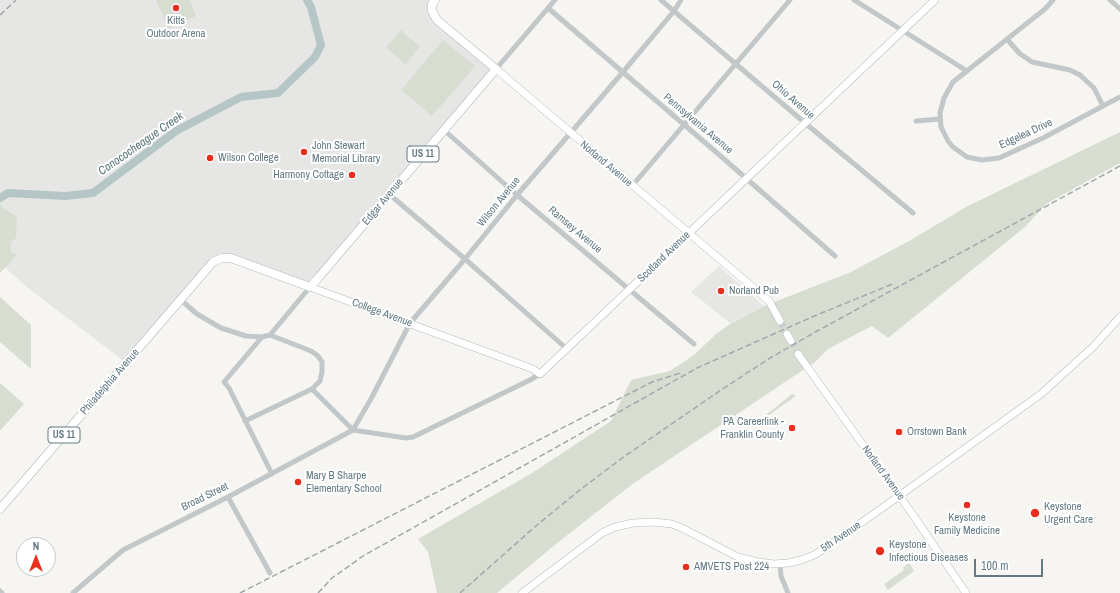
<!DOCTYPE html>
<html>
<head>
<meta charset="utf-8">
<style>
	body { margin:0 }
	#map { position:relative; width:1120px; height:593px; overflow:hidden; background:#f6f5f1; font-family:"Archivo Narrow",sans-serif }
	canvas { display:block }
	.north { position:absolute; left:16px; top:537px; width:40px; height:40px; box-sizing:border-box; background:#fff; border:1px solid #c1cace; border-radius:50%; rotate:0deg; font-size:11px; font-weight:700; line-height:16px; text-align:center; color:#637a84 }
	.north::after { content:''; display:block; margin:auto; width:14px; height:18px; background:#ea2e1d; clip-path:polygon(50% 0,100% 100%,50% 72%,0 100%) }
	.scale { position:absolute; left:974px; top:559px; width:69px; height:18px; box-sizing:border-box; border:2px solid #637a84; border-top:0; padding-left:5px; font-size:12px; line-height:14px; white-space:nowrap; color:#637a84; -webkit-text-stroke:3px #fff; paint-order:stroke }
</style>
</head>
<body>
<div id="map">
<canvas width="1120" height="593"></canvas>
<div class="north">N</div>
<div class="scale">100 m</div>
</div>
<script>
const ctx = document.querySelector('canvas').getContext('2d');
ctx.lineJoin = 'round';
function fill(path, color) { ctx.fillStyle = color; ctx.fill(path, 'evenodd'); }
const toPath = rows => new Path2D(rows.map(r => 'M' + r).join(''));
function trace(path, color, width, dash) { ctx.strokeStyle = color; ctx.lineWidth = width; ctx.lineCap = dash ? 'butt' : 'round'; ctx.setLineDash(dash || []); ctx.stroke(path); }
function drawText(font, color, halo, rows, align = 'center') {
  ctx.font = font + ' "Archivo Narrow",sans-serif'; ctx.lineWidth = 4; ctx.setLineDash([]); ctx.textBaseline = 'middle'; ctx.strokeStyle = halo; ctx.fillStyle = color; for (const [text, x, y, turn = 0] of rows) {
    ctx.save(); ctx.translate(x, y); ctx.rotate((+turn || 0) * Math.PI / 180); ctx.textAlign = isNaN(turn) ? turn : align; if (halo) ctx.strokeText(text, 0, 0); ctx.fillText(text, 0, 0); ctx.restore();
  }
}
fill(toPath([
	[0,0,435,0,432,11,496,69,310,287,235,259,219,259,125,362,28,288,0,263],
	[719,266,764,306,730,323,691,292]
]), '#e6e7e5');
fill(toPath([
	[156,0,190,0,196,16,168,28],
	[401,30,420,47,405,64,386,47],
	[443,40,475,66,432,116,401,90],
	[1120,132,1120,163,1046,204,1025,227,888,338,872,326,828,349,815,362,634,483,556,544,497,593,437,593,428,552,418,539,532,473,611,421,631,380,670,371,694,355,716,334,730,324,764,306,851,272,909,241,966,207],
	[0,203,3,208,17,217,16,238,11,242,11,252,17,255,0,273],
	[0,297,31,325,31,369,0,342],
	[0,383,24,404,0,431],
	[792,394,796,396,762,420,761,419],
	[907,564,910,564,914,571,888,590,884,584,904,570,903,568]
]), '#d8ddd2');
trace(toPath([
	[0,198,8,193,65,196,93,193,176,131,241,97,278,93,315,57,321,45,311,7,307,0]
]), '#b6c6c7', 8);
trace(toPath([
	[780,321,787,334],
	[791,341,798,354]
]), '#cad0d0', 7, [7, 3.5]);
const secondary = toPath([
	[496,69,769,301,780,321],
	[310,287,533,369,540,374,935,0],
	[787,334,791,341],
	[798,354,911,512,966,593],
	[522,593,602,533,615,527,633,523,653,522,672,524,682,528,738,557,758,562,774,564,788,563,801,560,814,555,827,547,899,496,1041,394,1094,346,1120,317]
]);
const primary = toPath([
	[0,509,213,262,222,258,231,258,310,287,319,277,496,69,437,20,432,11,432,4,435,0]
]);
trace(secondary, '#b4bbbe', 8);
trace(primary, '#b3b9bc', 9);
trace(toPath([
	[661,0,805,123,913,213],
	[854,0,967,71],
	[1053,0,1045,9,953,82,944,98,940,113,941,127,948,141,953,147,967,157,982,160,999,158,1043,138,1120,97],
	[1110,0,1120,9],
	[548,8,716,152,835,256],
	[1007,39,1019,53,1032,62,1070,70,1080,75,1094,88,1103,106],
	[496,69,555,0],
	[916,121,940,119],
	[444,130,517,195,694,344],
	[632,186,790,0],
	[389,194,465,259,567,349],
	[181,300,197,314,221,328,246,336,262,337],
	[312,389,353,430],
	[245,421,312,389,320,381,322,372,322,362,318,356,311,351,270,335],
	[353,430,372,397,410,323,465,259,517,195,623,72,674,11,681,0],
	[353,430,406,438,413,437,530,380,540,374],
	[272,474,229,388,224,382,262,337,270,335,310,287],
	[228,497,270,573],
	[780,564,781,576,788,593],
	[0,591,2,593],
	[73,593,123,550,228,497,353,430]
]), '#c2c7c9', 5);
trace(secondary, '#fff', 7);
trace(primary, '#fff', 8);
trace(toPath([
	[0,15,16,0],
	[240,593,652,382,680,373],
	[318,593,332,578,363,556,697,368,812,317,895,283],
	[460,593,537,525,581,489,625,456,721,390,770,358,819,330,1120,166]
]), '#a0a9ad', 1.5, [6, 3]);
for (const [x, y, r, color] of [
	[176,8,4,"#ea2e1d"],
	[304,152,4,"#ea2e1d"],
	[210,158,4,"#ea2e1d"],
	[352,175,4,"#ea2e1d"],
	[721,291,4,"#ea2e1d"],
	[792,428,4,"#ea2e1d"],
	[899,432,4,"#ea2e1d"],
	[298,482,4,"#ea2e1d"],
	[967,505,4,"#ea2e1d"],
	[1035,513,5,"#ea2e1d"],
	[880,551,5,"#ea2e1d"],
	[686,567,4,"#ea2e1d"]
]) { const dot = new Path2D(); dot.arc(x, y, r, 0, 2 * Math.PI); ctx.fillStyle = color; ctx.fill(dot); trace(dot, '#fff', 1.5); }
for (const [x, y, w] of [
	[423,154,32],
	[64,435,32]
]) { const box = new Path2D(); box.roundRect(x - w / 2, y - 8, w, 16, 3); ctx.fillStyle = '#fff'; ctx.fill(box); trace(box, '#637a84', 1); }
drawText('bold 10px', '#637a84', null, [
	["US 11",423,154],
	["US 11",64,435]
]);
drawText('11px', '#637a84', '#fff', [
	["Kitts",176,21,"center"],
	["Outdoor Arena",176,34,"center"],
	["John Stewart",312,146],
	["Memorial Library",312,159],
	["Wilson College",218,158],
	["Harmony Cottage",344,175,"right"],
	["Norland Pub",729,291],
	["PA Careerlink -",784,422,"right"],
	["Franklin County",784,435,"right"],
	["Orrstown Bank",907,432],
	["Mary B Sharpe",306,476],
	["Elementary School",306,489],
	["Keystone",1044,507],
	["Urgent Care",1044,520],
	["Keystone",967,518,"center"],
	["Family Medicine",967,531,"center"],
	["Keystone",889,545],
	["Infectious Diseases",889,558],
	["AMVETS Post 224",694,567]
], 'left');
drawText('11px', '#637a84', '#fff', [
	["Ohio Avenue",793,100,41],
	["Pennsylvania Avenue",698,124,40],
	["Edgelea Drive",1026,134,-25],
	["Norland Avenue",606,164,40],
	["Edgar Avenue",383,202,-50],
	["Wilson Avenue",499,202,-51],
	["Ramsey Avenue",575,230,40],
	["Scotland Avenue",664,257,-44],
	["College Avenue",382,313,20],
	["Philadelphia Avenue",110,382,-49],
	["Norland Avenue",883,473,54],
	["Broad Street",205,497,-26],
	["5th Avenue",841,537,-34]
]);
drawText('italic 12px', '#5a767a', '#fff', [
	["Conococheague Creek",141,144,-35]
]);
</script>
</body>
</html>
